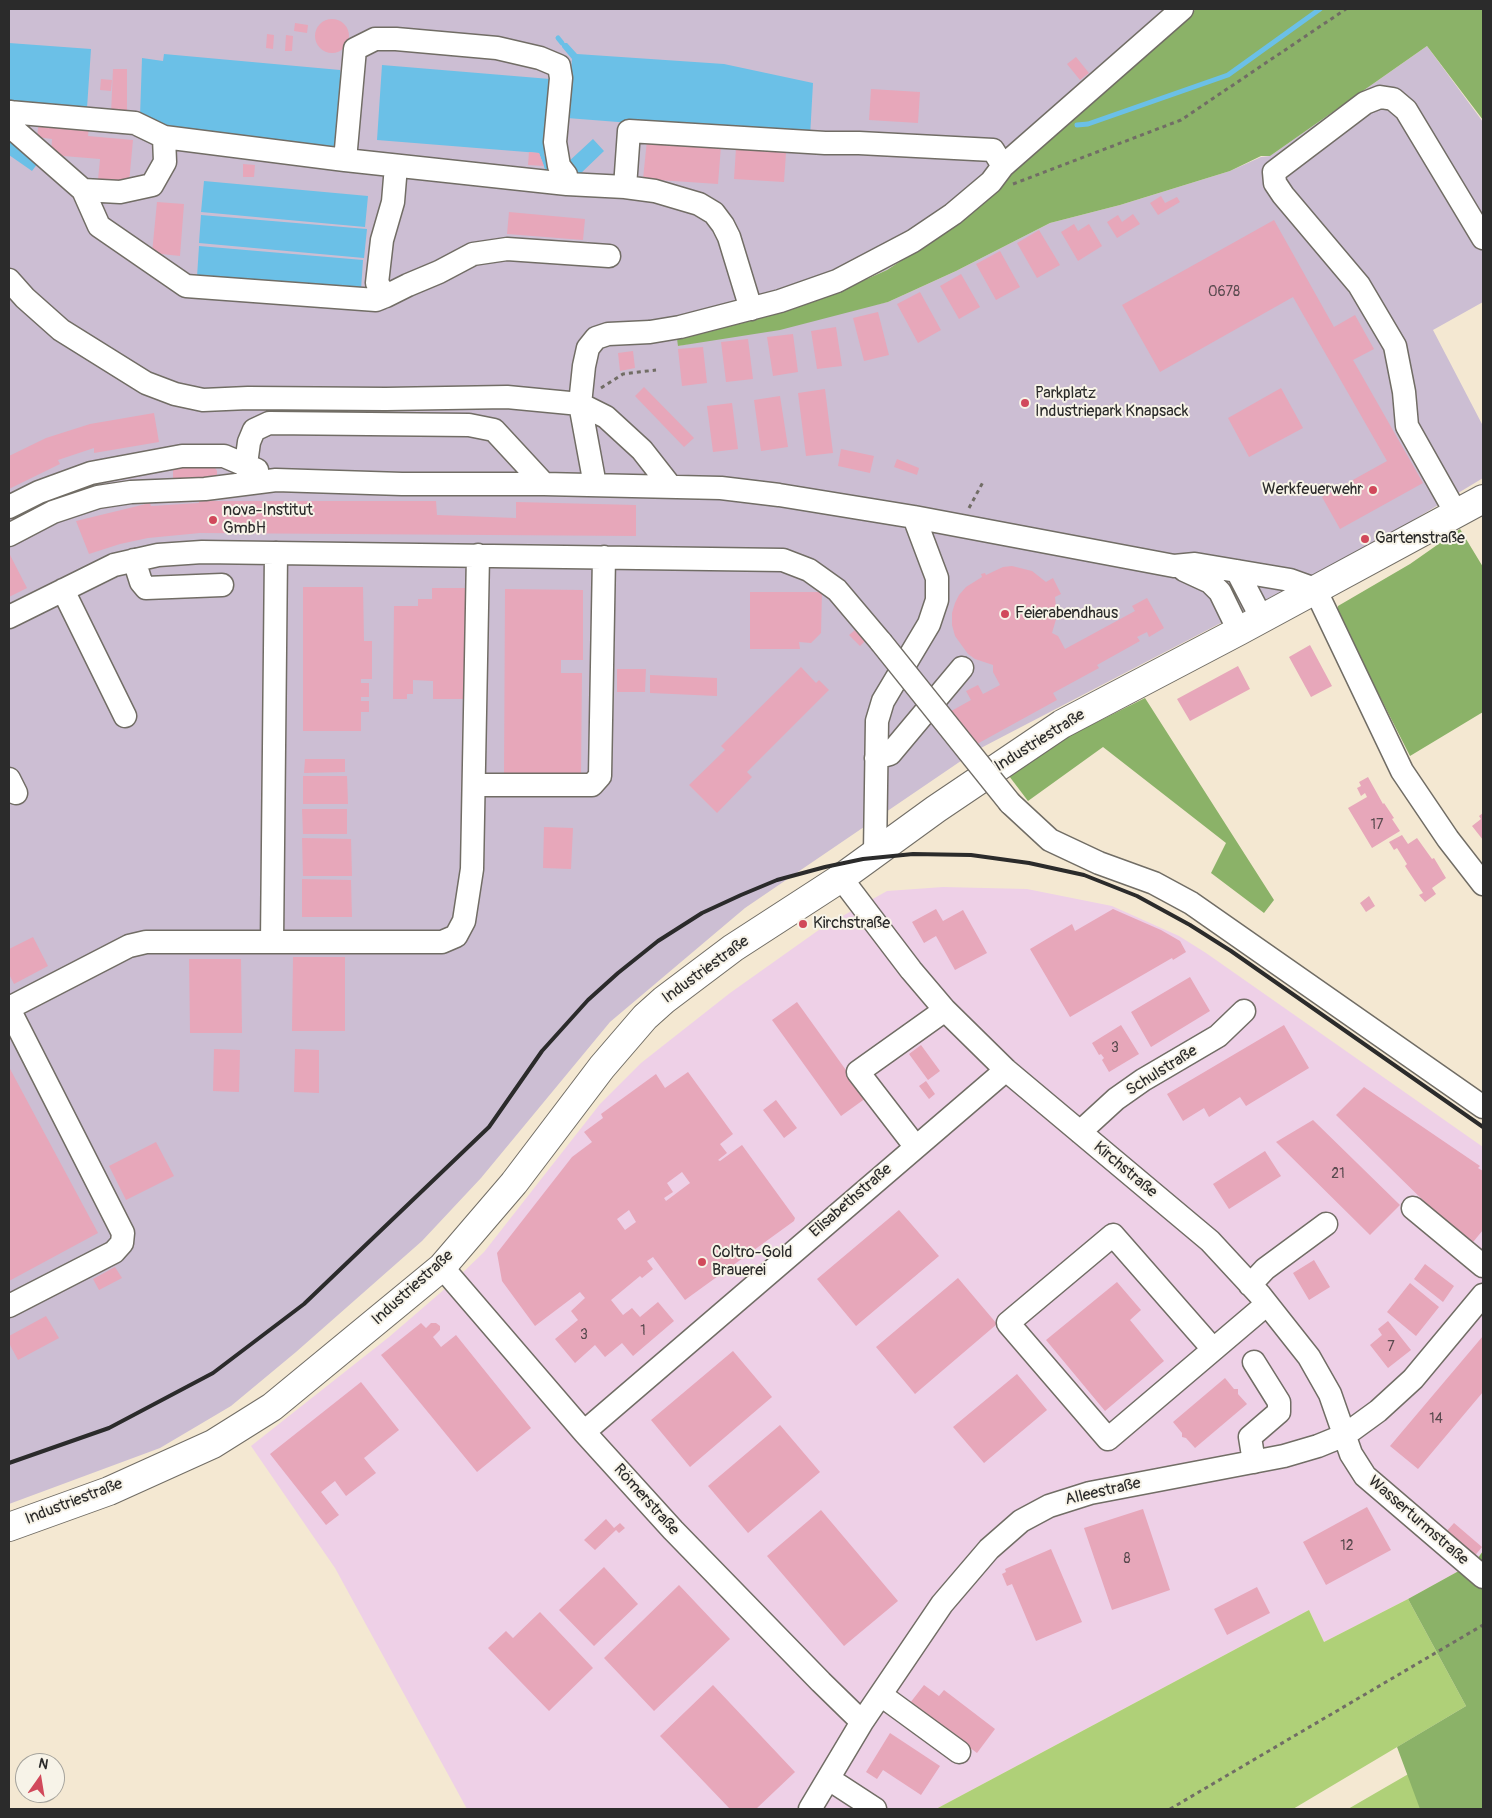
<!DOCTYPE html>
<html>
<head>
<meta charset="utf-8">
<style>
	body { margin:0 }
	#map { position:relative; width:1492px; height:1818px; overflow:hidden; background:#f4e8d2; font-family:Pangolin,sans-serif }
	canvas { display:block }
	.frame { position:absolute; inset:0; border:10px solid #2b2b2b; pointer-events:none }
	.north { position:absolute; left:15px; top:1753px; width:50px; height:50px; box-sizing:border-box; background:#f7f3e8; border:1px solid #a5a39c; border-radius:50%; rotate:13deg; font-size:14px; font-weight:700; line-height:20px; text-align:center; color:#2b2b2b }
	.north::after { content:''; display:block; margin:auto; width:18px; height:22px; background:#d1495b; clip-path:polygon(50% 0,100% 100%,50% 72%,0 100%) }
</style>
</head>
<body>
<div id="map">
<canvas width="1492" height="1818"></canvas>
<div class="frame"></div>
<div class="north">N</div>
</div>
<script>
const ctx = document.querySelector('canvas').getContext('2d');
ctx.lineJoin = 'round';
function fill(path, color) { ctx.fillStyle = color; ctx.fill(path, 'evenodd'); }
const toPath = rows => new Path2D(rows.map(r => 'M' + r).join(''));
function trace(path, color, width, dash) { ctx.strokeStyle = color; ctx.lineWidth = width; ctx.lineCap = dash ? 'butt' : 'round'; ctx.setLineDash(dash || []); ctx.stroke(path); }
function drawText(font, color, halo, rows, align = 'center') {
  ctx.font = font + ' Pangolin,sans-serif'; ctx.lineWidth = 4; ctx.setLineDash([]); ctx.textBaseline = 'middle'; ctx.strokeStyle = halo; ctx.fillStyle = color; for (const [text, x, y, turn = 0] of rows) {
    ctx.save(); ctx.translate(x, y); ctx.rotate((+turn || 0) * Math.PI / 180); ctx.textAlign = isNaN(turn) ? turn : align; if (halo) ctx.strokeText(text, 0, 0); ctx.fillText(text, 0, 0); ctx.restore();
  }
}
fill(toPath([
	[943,887,1027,889,1112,906,1179,936,1206,953,1483,1147,1483,1551,1475,1562,1408,1599,1324,1642,1309,1610,936,1809,467,1809,335,1568,251,1446,389,1337,454,1281,484,1252,600,1104,641,1063,730,993,823,927,887,891]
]), '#eed0e7');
fill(toPath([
	[9,9,1196,9,948,230,887,270,831,294,750,321,678,339,678,346,888,302,956,271,1050,223,1120,205,1230,171,1261,157,1270,156,1427,46,1483,122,1483,302,1433,330,1483,426,1483,478,1382,539,977,750,745,908,610,1022,481,1178,422,1241,296,1352,231,1406,160,1448,9,1504]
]), '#ccbed3');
fill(toPath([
	[1408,1599,1466,1706,1293,1809,936,1809,1309,1610,1324,1642],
	[1455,1747,1483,1809,1348,1809]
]), '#afd078');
fill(toPath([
	[1196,9,1483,9,1483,120,1427,46,1270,156,1261,156,1230,171,1120,205,1050,223,956,271,888,302,780,330,678,346,677,339,750,321,831,295,887,270,948,230],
	[1460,529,1483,567,1483,712,1410,756,1337,612,1338,606,1410,564],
	[1145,698,1274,900,1264,913,1211,873,1226,843,1103,747,1028,801,1006,772,1037,752],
	[1483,1551,1483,1809,1420,1809,1397,1747,1466,1706,1408,1599,1475,1562]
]), '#8bb268');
fill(toPath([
	[9,43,91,49,87,108,9,102],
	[562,43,567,43,577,54,724,64,813,83,810,137,567,118,572,59,562,47],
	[164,54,340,70,342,81,341,149,158,125,158,121,140,117,142,58,163,61],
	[382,65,550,79,544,155,553,174,546,172,539,153,377,140],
	[9,138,40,160,32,171,9,155],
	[593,139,604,151,578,176,567,163],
	[204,181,368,196,365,227,201,212],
	[201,215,367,229,364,258,199,243],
	[199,246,363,260,361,290,197,277]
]), '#6bc0e7');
trace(toPath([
	[558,38,562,43],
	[1077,125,1088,124,1228,75,1320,9]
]), '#6bc0e7', 5);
fill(toPath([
	'315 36a17 17 0 1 1 34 0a17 17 0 1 1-34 0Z',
	[295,23,308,25,307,33,294,31],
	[267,34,274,35,273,49,266,48],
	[286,35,293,36,292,51,285,51],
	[1076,57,1089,73,1080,80,1067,64],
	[113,69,127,69,127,115,111,114],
	[101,79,112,80,111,91,100,90],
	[871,89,920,92,918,123,869,120],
	[39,121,89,125,88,136,133,140,129,183,98,180,100,159,51,155,52,139,37,137],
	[647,140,721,146,718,184,643,179],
	[736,148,786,153,784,182,734,179],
	[529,152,539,153,544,166,528,165],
	[243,164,255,165,254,177,243,177],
	[1161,196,1165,203,1177,197,1180,202,1158,215,1150,203],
	[157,202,184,204,180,256,152,253],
	[509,212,585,219,583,240,507,234],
	[1133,214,1140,224,1117,238,1107,222,1118,215,1122,222],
	[1274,220,1334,327,1355,315,1374,349,1353,360,1423,483,1340,529,1322,497,1387,461,1293,297,1160,372,1122,305],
	[1074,224,1078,231,1089,224,1102,246,1078,261,1061,232],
	[1039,230,1060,265,1037,278,1017,243],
	[1000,251,1020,287,996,300,976,264],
	[961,274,980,307,959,319,940,286],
	[920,292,941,330,918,343,897,304],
	[878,312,889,355,864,361,853,318],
	[836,327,842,366,817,369,811,331],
	[793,334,798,372,773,376,767,337],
	[748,339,753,379,726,382,721,342],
	[703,347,707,383,682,386,678,349],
	[633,351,635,368,620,371,618,353],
	[644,387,694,438,684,447,635,396],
	[1281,388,1303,428,1249,457,1228,418],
	[825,389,833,453,806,456,798,393],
	[780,396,788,447,761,451,754,400],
	[732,403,738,449,713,452,707,406],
	[154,413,159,442,94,453,94,448,58,460,60,464,9,489,9,456,46,438,90,424],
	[841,449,874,456,870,473,838,466],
	[897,459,919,468,917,475,894,467],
	[176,466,214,466,217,471,217,476,216,479,173,480,173,470],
	[199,501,436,501,437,515,516,518,516,502,636,505,636,536,200,533,148,538,120,544,89,554,76,521,150,503,151,506,199,503],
	[9,553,27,588,9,597],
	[1012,566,1032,571,1046,582,1053,578,1061,594,1055,597,1057,616,1052,633,1058,636,1065,649,1135,611,1132,606,1147,598,1164,628,1149,637,1147,632,1137,637,1140,641,1097,665,1099,668,1053,693,1057,700,957,755,937,719,971,700,966,691,978,685,983,694,1000,685,993,672,993,665,975,659,968,654,955,636,952,625,952,613,955,603,959,595,966,587,982,577,981,574,985,573,986,575,1003,567],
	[303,587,363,587,364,641,372,641,372,679,361,679,361,683,369,683,369,697,361,697,361,701,369,701,369,712,361,712,361,731,303,731],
	[432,588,469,588,469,699,433,699,433,681,413,680,413,694,407,694,407,699,393,699,394,606,418,606,418,599,432,599],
	[505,589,583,590,583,660,561,660,561,673,582,673,581,776,504,775],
	[750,592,822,592,821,633,811,643,799,642,800,649,750,649],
	[855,630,866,640,860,646,849,635],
	[1310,645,1332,686,1311,697,1289,657],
	[1238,666,1250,689,1190,721,1177,699],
	[801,667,816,683,819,680,829,690,747,772,752,777,717,813,689,785,725,750,721,746],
	[617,669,646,669,645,692,617,692],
	[650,675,717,678,717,696,650,693],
	[305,759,345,759,345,772,304,773],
	[303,776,347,776,348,804,303,804],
	[1368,777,1383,804,1384,803,1394,818,1392,819,1400,831,1372,848,1348,808,1367,797,1365,793,1361,796,1357,788,1361,786,1359,782],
	[302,809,347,809,347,834,303,834],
	[1483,813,1483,840,1472,826,1481,819,1479,816],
	[544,827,573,828,571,869,543,868],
	[1402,835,1408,844,1417,838,1432,859,1434,858,1446,878,1432,888,1436,894,1425,902,1419,895,1423,893,1405,866,1407,864,1397,848,1394,850,1389,842],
	[302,838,351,839,352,876,303,876],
	[302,879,351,880,352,917,302,917],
	[1369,896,1375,906,1366,912,1360,903],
	[936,909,943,921,963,910,987,953,955,970,936,936,924,943,912,922],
	[1113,909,1161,930,1180,941,1186,952,1173,960,1172,958,1070,1017,1030,949,1072,924,1075,931],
	[33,937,48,966,14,984,9,974,9,949],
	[293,957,345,957,345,1031,292,1031],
	[189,959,241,959,242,1033,190,1033],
	[1190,977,1210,1011,1151,1047,1131,1012],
	[797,1002,866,1098,841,1116,772,1020],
	[1121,1025,1139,1054,1109,1072,1102,1060,1104,1058,1101,1054,1099,1055,1092,1043],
	[1284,1025,1309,1068,1246,1106,1240,1097,1209,1117,1204,1108,1183,1121,1167,1094],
	[921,1045,940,1071,928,1080,909,1054],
	[214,1049,240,1050,239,1092,213,1091],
	[295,1049,319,1050,319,1093,294,1092],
	[9,1067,98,1233,9,1281],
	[688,1072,733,1134,720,1144,727,1153,718,1160,720,1161,742,1145,795,1218,794,1221,685,1300,653,1257,647,1261,653,1269,642,1278,640,1276,611,1300,623,1315,632,1308,640,1317,658,1302,674,1321,633,1356,622,1343,605,1357,595,1345,575,1363,555,1339,578,1320,571,1311,585,1298,580,1292,535,1326,502,1281,497,1253,572,1157,592,1142,584,1132,603,1118,601,1114,656,1074,665,1088],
	[682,1172,690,1183,666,1201,664,1198,673,1192,667,1183],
	[629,1210,636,1222,625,1230,617,1219],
	[926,1081,935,1094,929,1099,919,1086],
	[1364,1087,1480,1166,1478,1168,1483,1171,1483,1230,1473,1242,1435,1212,1336,1115],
	[776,1100,797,1128,784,1138,763,1110],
	[1313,1120,1400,1205,1370,1235,1276,1142],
	[156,1142,174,1176,126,1200,109,1166],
	[1265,1151,1281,1176,1229,1209,1213,1184],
	[899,1210,939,1256,856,1326,817,1279],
	[1314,1260,1330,1287,1309,1300,1293,1273],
	[1425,1264,1454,1286,1443,1302,1414,1279],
	[115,1267,122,1278,99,1290,93,1279],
	[958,1278,997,1324,915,1394,876,1347],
	[1117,1282,1141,1310,1130,1320,1164,1361,1105,1411,1046,1340],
	[1410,1283,1439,1307,1416,1336,1387,1312],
	[46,1316,59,1338,18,1360,9,1343,9,1336],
	[1388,1321,1411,1350,1388,1368,1370,1345,1382,1335,1378,1329],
	[421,1323,426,1328,431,1323,436,1323,440,1326,440,1330,433,1337,441,1347,456,1335,531,1428,477,1472,381,1355],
	[1483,1336,1483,1392,1418,1469,1390,1446],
	[733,1351,772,1397,690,1467,651,1420],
	[1017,1374,1047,1410,984,1463,953,1427],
	[1225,1378,1234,1389,1238,1389,1238,1394,1247,1404,1195,1448,1186,1438,1182,1437,1182,1433,1173,1422],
	[361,1382,399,1430,364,1458,376,1473,346,1496,335,1481,321,1492,339,1515,326,1525,270,1454],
	[780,1425,820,1472,748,1533,708,1486],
	[1367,1507,1391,1550,1326,1585,1303,1542],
	[1143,1509,1170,1590,1112,1610,1084,1528],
	[821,1510,898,1601,844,1646,767,1556],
	[606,1519,614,1528,620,1523,625,1528,619,1533,616,1530,595,1550,584,1540],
	[1454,1523,1482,1547,1473,1558,1445,1533],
	[1051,1549,1082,1622,1036,1641,1012,1584,1007,1586,1002,1574,1006,1572,1005,1569],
	[604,1567,638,1604,594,1646,559,1610],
	[679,1585,730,1639,654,1711,604,1658],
	[1257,1587,1270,1613,1227,1635,1214,1609],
	[540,1612,593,1668,549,1711,488,1648,506,1631,513,1638],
	[713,1685,795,1772,756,1809,730,1809,660,1736],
	[924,1685,939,1696,944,1690,995,1729,977,1753,910,1703],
	[890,1733,940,1766,921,1795,883,1770,877,1779,866,1772]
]), '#e7a7ba');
const minor = toPath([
	[9,112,135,123,164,137,345,160,355,49,375,39,396,39,497,48,540,58,559,66,561,78,555,142,559,166,566,175,567,184,345,160],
	[11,112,11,127,83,190,120,192,152,185,165,162,164,137],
	[396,166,393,202,382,240,377,283,386,296,408,285,439,272,473,254,507,249,609,256],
	[567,184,625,187,629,131,825,143,859,143,993,150,1003,166],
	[625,187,655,191,682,199,699,204,714,213,723,225,729,237,751,309],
	[83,190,99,226,186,286,376,300,386,296],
	[9,280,25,298,61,330,146,383,175,394,203,400,248,398,386,399,507,397,580,404,606,417,642,450,671,487],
	[250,483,246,464,249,442,254,430,269,423,469,425,494,430,544,484],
	[595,485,580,404,584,366,588,348,596,338,608,334,650,332,680,327,780,301,837,281,913,241,953,214,991,182,1003,166,1182,9],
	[9,507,39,492,91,473,182,456,224,456,257,470],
	[1456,513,1407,426,1404,392,1395,346,1359,285,1283,195,1275,183,1274,172,1365,103,1380,97,1393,99,1406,110,1483,238],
	[9,535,53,512,98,497,131,492,205,489,276,480,402,484,544,484,721,488,779,495,914,517,1174,566,1195,564,1290,580,1315,589,1402,771,1448,839,1483,884],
	[134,560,141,582,146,588,222,585],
	[1184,570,1210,582,1220,592,1239,631],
	[1237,571,1262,619],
	[63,590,125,716],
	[9,617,114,565,158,555,202,552,783,560,809,570,837,590,881,642],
	[876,758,890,754,962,668],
	[9,779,16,793],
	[474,785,592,785,600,776,604,557],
	[1010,803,1050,840,1099,863,1154,883,1191,903,1483,1107],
	[875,853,877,721,883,701,929,624,937,600,937,578,914,517],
	[841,878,911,970,945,1010,1006,1070,1210,1241,1260,1295,1309,1357,1330,1394,1351,1454,1365,1476,1483,1577],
	[272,942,276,553],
	[9,1008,129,946,146,942,442,942,456,936,464,921,472,869,478,555],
	[9,1009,123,1233,122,1243,114,1252,9,1306],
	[1080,1132,1116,1099,1143,1080,1218,1036,1244,1011],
	[915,1146,858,1072,945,1010],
	[1413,1208,1483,1266],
	[442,1267,584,1432,673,1530,821,1682,862,1722],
	[1250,1285,1265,1269,1326,1224],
	[1213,1349,1113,1235,1008,1323,1108,1439,1267,1304],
	[1254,1362,1279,1402,1279,1412,1250,1437,1254,1462],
	[584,1432,1006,1070],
	[881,1695,959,1752],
	[829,1779,875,1809],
	[810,1809,862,1722,942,1604,989,1549,1021,1521,1049,1506,1090,1493,1284,1456,1318,1446,1345,1435,1378,1411,1413,1379,1483,1295]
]);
const major = toPath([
	[9,1527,109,1491,213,1444,272,1407,442,1267,514,1183,602,1067,645,1017,664,1000,733,948,841,878,936,809,1062,724,1239,631,1483,499]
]);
trace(minor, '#716d65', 25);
trace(major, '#716d65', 30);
trace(toPath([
	[1013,184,1181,120,1346,9],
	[601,388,623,374,656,370],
	[969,508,983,482],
	[1170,1809,1483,1625]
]), '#716d65', 3, [4, 4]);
trace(minor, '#fff', 22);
trace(major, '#fff', 28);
trace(toPath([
	[9,1463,109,1428,213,1373,304,1304,489,1127,542,1051,588,1000,618,973,658,941,702,913,741,895,777,880,825,867,863,859,913,854,971,855,1029,863,1084,875,1137,896,1190,925,1231,951,1483,1127]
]), '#2b2b2b', 4);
const minorBridge = toPath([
	[881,642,1010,803]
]);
trace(minorBridge, '#716d65', 25, []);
trace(minorBridge, '#fff', 22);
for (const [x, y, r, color] of [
	[1025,403,5,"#d1495b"],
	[1373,490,5,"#d1495b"],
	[213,520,5,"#d1495b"],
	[1365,539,5,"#d1495b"],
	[1005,614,5,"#d1495b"],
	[803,924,5,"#d1495b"],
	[702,1262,5,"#d1495b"]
]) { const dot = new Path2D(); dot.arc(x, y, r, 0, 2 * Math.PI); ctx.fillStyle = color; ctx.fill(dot); trace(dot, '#f7f3e8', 2); }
drawText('14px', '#5a4a4f', null, [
	["0678",1224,292],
	["17",1377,825],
	["3",1115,1048],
	["21",1338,1174],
	["1",643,1331],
	["3",584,1335],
	["7",1391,1347],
	["14",1436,1419],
	["12",1347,1546],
	["8",1127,1559]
]);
drawText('16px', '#2b2b2b', '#f7f3e8', [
	["Parkplatz",1035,394],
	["Industriepark Knapsack",1035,412],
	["Werkfeuerwehr",1363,490,"right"],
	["nova-Institut",223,511],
	["GmbH",223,529],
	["Gartenstraße",1375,539],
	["Feierabendhaus",1015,614],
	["Kirchstraße",813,924],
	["Coltro-Gold",712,1253],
	["Brauerei",712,1271]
], 'left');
drawText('16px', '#2b2b2b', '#f7f3e8', [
	["Industriestraße",1040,741,-32],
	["Industriestraße",706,970,-36],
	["Schulstraße",1162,1071,-32],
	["Kirchstraße",1125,1170,40],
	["Elisabethstraße",851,1201,-41],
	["Industriestraße",413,1288,-42],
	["Alleestraße",1103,1492,-13],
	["Römerstraße",646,1500,48],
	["Industriestraße",74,1502,-21],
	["Wasserturmstraße",1418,1521,41]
]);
</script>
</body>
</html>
